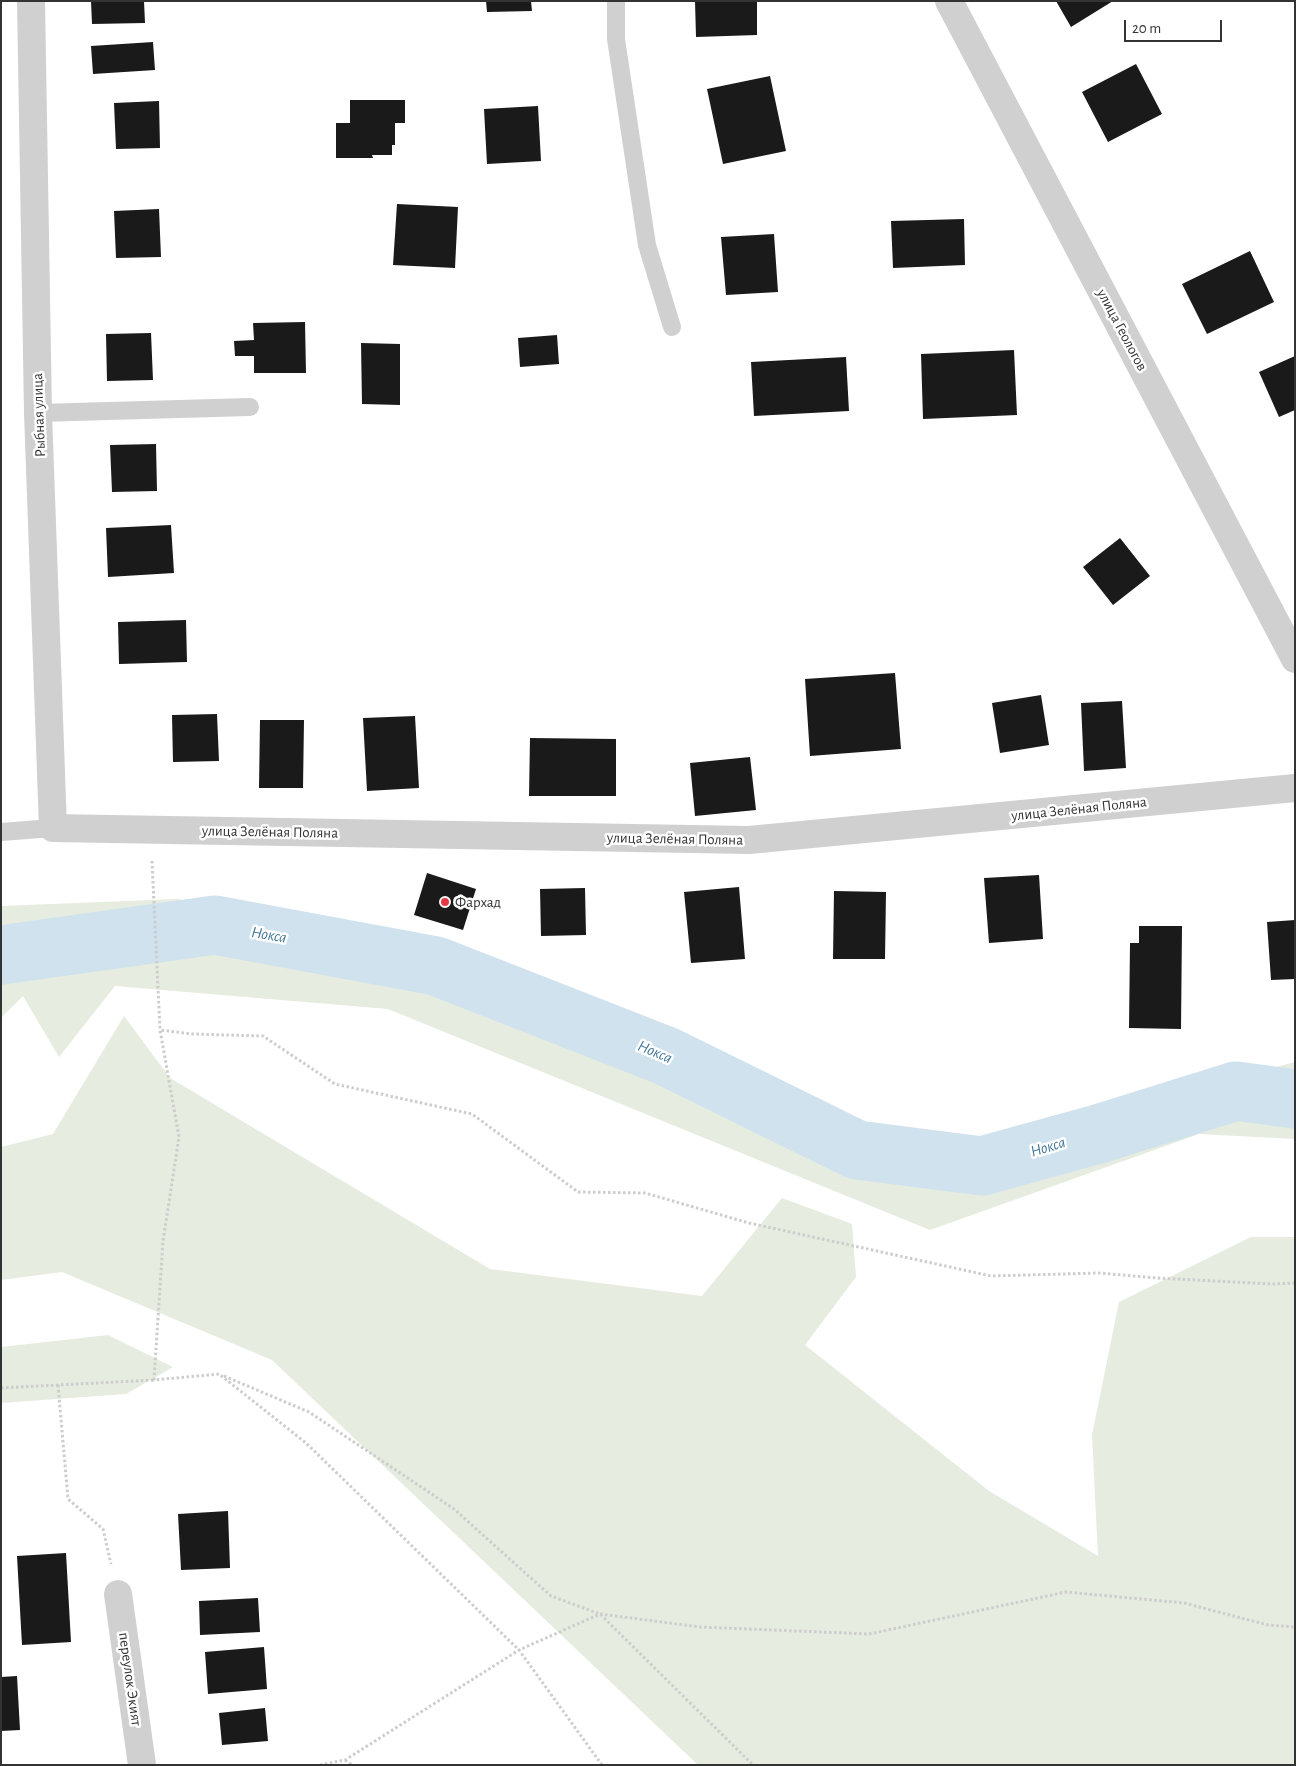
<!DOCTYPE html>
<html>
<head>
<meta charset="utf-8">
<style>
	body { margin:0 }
	#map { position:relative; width:1296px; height:1766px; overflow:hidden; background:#fff; font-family:"Alegreya Sans",sans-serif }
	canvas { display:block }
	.frame { position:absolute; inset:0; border:2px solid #333; pointer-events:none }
	.scale { position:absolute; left:1124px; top:20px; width:98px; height:22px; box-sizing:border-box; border:2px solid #333; border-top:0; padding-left:6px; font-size:15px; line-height:18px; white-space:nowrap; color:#333; -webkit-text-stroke:4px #fff; paint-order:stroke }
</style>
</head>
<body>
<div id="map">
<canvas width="1296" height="1766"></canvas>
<div class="frame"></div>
<div class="scale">20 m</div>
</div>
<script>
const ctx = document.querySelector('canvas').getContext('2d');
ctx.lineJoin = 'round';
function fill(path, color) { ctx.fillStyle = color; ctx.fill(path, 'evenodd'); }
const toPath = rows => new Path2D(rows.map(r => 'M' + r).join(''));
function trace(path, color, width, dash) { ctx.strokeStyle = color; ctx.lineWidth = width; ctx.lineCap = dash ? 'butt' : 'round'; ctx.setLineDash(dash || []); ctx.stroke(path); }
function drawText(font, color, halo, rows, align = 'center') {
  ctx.font = font + ' "Alegreya Sans",sans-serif'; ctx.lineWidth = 5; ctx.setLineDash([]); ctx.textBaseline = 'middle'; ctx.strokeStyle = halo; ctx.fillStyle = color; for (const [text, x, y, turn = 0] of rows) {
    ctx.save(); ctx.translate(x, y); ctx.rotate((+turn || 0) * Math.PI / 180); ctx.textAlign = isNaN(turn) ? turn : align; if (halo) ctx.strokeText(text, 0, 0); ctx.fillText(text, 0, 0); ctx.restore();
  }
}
fill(toPath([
	[178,899,438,956,682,1048,854,1130,978,1146,1295,1062,1295,1139,1199,1134,930,1230,388,1009,115,986,59,1057,23,996,1,1018,1,906],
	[124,1016,170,1078,490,1269,702,1296,782,1198,852,1224,856,1277,805,1345,989,1491,1098,1556,1092,1435,1119,1302,1251,1237,1295,1237,1295,1765,698,1765,272,1360,62,1272,1,1280,1,1147,53,1134],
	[108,1335,173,1367,126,1394,1,1403,1,1347]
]), '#e6ecdf');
trace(toPath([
	[1,955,215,925,436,966,666,1056,857,1150,982,1166,1098,1134,1236,1091,1295,1099]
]), '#cfe2ee', 59);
fill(toPath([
	[91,1,144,1,145,23,92,24],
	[486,1,531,1,532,11,487,12],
	[695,1,757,1,757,35,696,37],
	[1056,1,1113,1,1071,27],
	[153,42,155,70,93,74,91,46],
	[1136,64,1162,114,1108,142,1082,92],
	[770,76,786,151,723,164,707,89],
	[350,100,405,100,405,123,395,123,395,145,392,145,392,155,372,155,373,158,336,158,336,123,350,123],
	[159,101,160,148,116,149,114,103],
	[538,106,541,161,487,164,484,109],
	[397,204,458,207,455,268,393,265],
	[159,209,161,257,116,258,114,211],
	[964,219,965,265,893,268,891,221],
	[774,234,778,292,726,295,721,237],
	[1250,251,1274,302,1207,334,1182,284],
	[305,322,306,373,254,373,254,356,235,356,234,341,254,340,253,323],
	[151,333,153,380,107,381,106,334],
	[557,335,559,364,520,367,518,338],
	[361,343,400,344,400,405,362,404],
	[1014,350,1017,415,923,419,921,354],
	[1295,356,1295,410,1279,417,1259,372],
	[846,357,849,411,754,416,751,362],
	[156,444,157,491,112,492,110,445],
	[171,525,174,573,108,577,106,528],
	[1120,538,1150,576,1113,605,1083,567],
	[186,620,187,662,119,664,118,622],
	[895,673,901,749,810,756,805,679],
	[1041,695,1049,745,1000,753,992,703],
	[1122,701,1126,768,1084,771,1081,703],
	[217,714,219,761,173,762,172,715],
	[415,716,419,788,367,791,363,718],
	[260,720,304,720,303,788,259,788],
	[530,738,616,739,616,796,529,796],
	[750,757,756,810,695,816,690,763],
	[427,873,476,889,463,930,414,915],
	[1039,875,1043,939,989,943,984,878],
	[739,887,745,959,691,963,684,892],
	[585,888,586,935,541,936,540,889],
	[834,891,886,892,885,959,833,959],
	[1295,920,1295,979,1271,980,1267,922],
	[1139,926,1182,926,1181,1029,1129,1028,1130,943,1139,943],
	[228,1511,230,1568,181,1570,178,1514],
	[66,1553,71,1642,22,1645,17,1556],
	[258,1598,260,1632,200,1635,199,1601],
	[264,1647,267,1689,208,1694,205,1652],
	[17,1676,20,1730,1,1731,1,1677],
	[265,1708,268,1741,222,1745,219,1713]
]), '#1a1a1a');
trace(toPath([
	[152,861,160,1030],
	[224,1376,309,1412,454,1509,551,1596,600,1614,753,1765],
	[58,1385,68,1499,103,1529,111,1564],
	[1,1388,154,1380],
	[345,1760,352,1765],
	[320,1765,345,1760,519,1650,600,1614,700,1627,869,1634,1066,1592,1184,1603,1268,1625,1295,1627],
	[602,1765,519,1650,306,1443,219,1374,154,1380,163,1241,179,1137,160,1030,192,1034,263,1036,335,1084,472,1114,578,1192,645,1193,749,1223,991,1276,1099,1273,1157,1278,1272,1284,1295,1283]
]), '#cdcdcd', 3, [2.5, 2.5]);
trace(toPath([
	[616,1,616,39,647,245,672,327],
	[38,413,250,407],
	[1,832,53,828]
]), '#d0d0d0', 18);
trace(toPath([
	[31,1,38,413,53,828,749,840,1295,788],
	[949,1,1295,659],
	[118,1594,142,1765]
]), '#d0d0d0', 28);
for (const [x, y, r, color] of [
	[445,902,5,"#e63946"]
]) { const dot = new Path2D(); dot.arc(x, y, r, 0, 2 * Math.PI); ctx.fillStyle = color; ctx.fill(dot); trace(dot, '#fff', 2); }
drawText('15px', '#333', '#fff', [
	["улица Геологов",1122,330,62],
	["Рыбная улица",39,415,-92],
	["улица Зелёная Поляна",1079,809,-6],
	["улица Зелёная Поляна",270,832,1],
	["улица Зелёная Поляна",675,839,1],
	["переулок Экият",130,1679,82]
]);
drawText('15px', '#333', '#fff', [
	["Фархад",455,902]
], 'left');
drawText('italic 16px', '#3f7597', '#fff', [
	["Нокса",269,935,10],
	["Нокса",655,1052,23],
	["Нокса",1048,1147,-17]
]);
</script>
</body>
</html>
